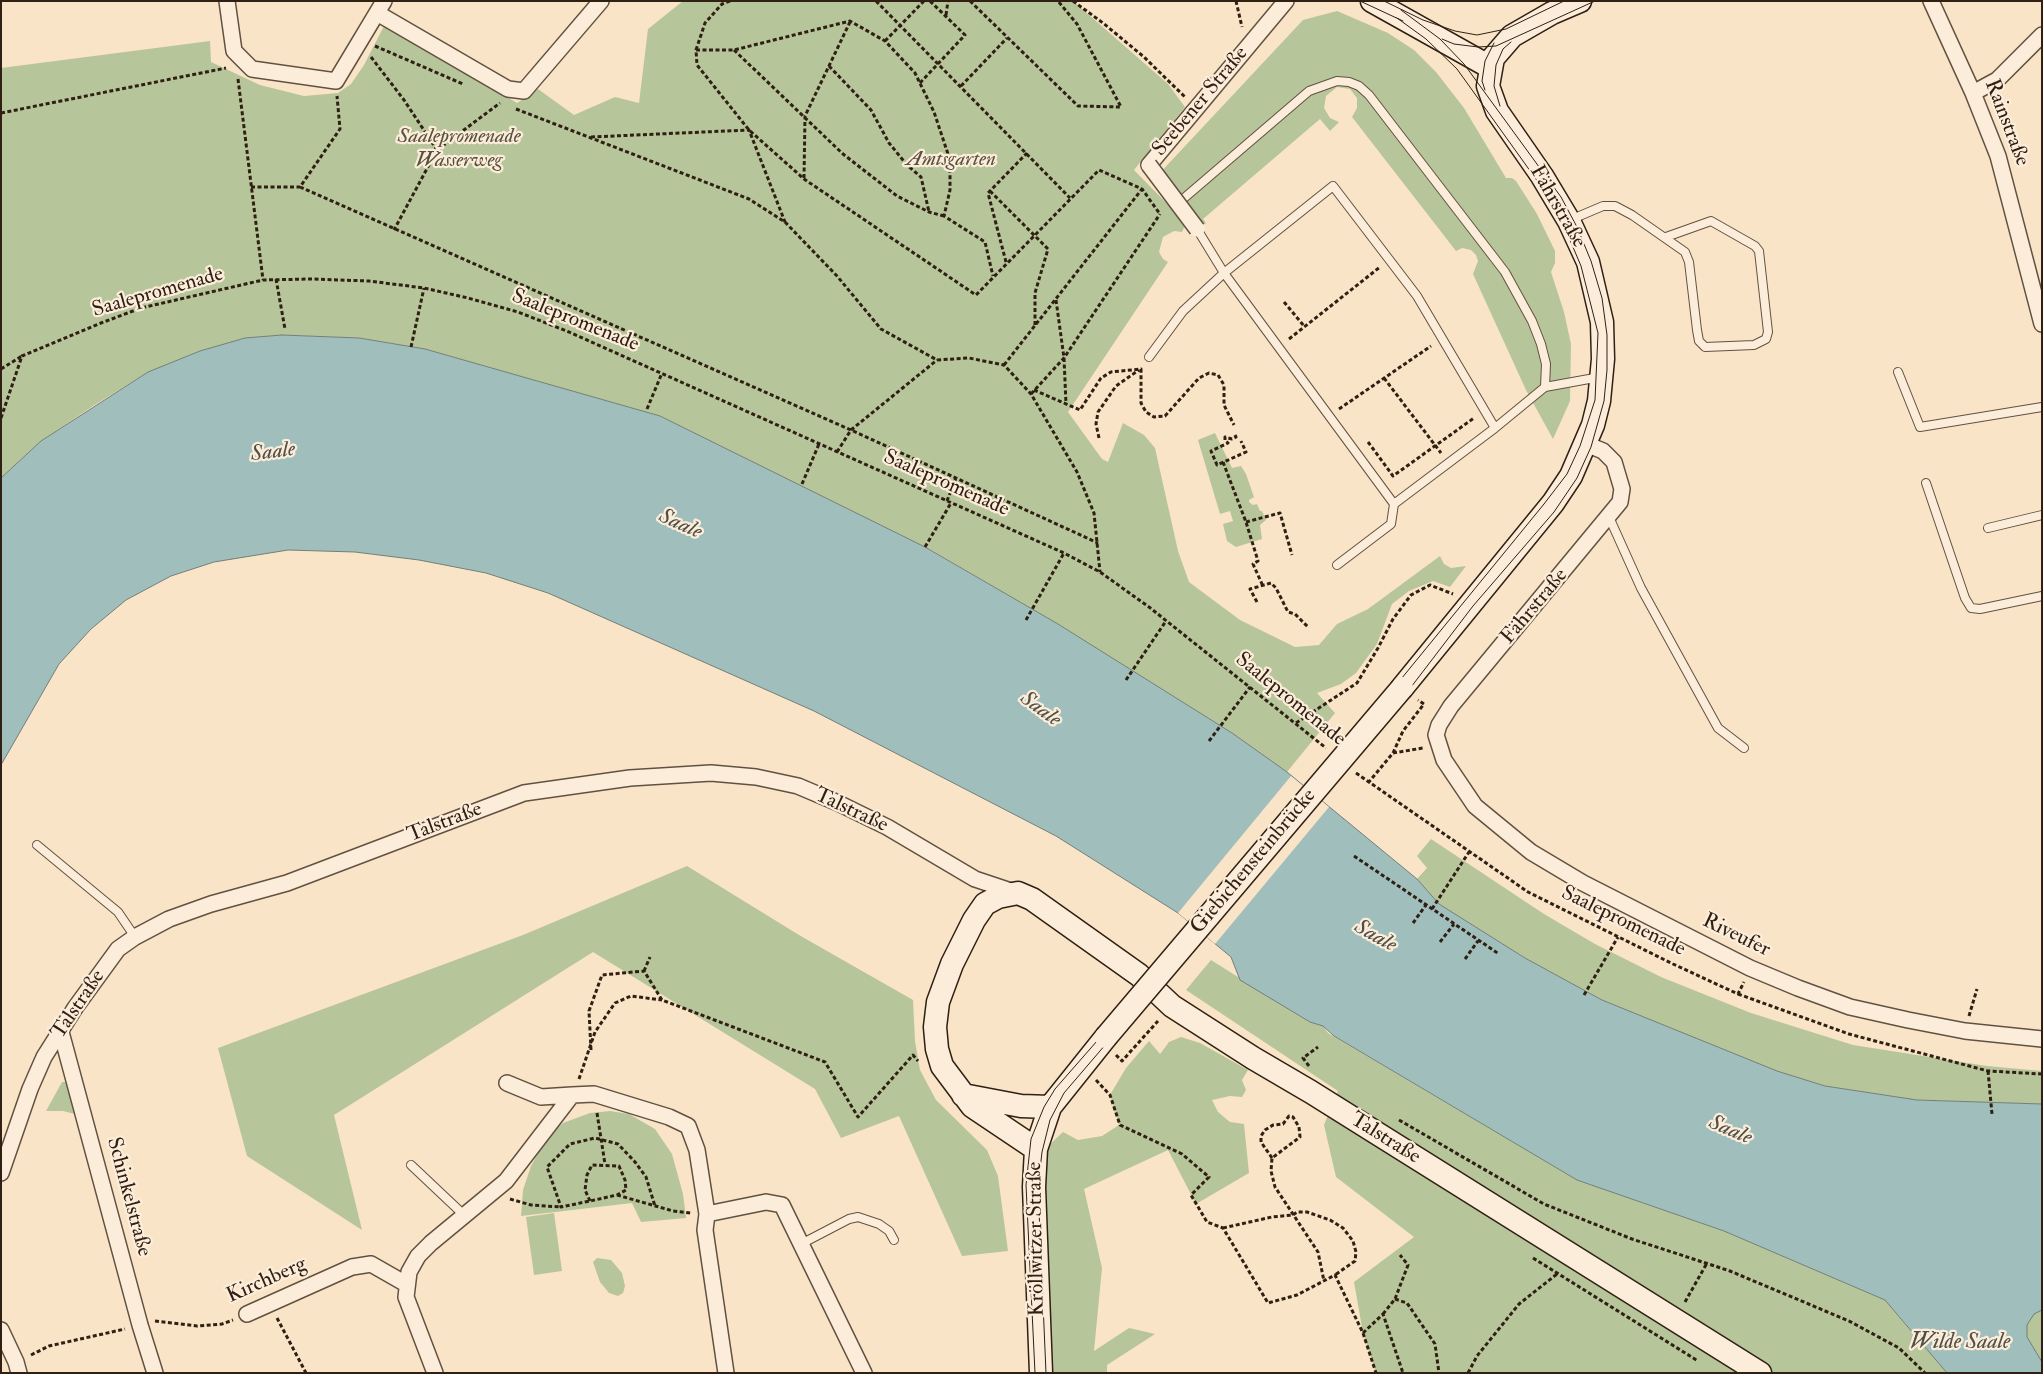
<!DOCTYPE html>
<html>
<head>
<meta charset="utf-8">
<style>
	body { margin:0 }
	#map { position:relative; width:2043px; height:1374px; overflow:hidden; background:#fae4c7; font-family:"IM FELL Double Pica",serif }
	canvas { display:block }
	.frame { position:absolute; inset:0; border:2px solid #2f2013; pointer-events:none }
</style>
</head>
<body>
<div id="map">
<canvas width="2043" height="1374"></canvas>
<div class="frame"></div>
</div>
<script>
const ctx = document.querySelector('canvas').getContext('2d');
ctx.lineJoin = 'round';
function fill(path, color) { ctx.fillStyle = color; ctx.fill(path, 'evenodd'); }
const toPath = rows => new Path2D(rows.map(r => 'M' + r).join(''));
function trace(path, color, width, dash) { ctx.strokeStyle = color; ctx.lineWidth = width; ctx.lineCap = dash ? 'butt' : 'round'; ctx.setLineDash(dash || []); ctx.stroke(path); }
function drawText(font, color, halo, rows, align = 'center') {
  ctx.font = font + ' "IM FELL Double Pica",serif'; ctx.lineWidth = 4.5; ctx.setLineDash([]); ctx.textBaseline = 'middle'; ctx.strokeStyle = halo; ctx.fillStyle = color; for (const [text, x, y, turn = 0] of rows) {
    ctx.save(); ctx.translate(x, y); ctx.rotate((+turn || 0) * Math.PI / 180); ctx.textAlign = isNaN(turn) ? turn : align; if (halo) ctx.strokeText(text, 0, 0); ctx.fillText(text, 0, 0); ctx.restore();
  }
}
fill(toPath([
	[683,1,1073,1,1168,84,1185,107,1134,170,1186,223,1182,232,1174,231,1163,237,1159,252,1163,259,1168,262,1068,412,1102,459,1108,462,1123,423,1144,435,1155,448,1178,551,1189,582,1240,620,1295,647,1319,645,1337,624,1368,609,1440,556,1444,564,1451,568,1466,566,1450,587,1433,581,1409,591,1392,604,1377,644,1356,673,1341,684,1317,693,1335,713,1287,772,1232,733,1058,624,931,550,660,416,425,349,359,338,282,335,245,338,200,351,148,372,93,406,41,441,1,478,1,68,210,41,211,62,260,85,304,96,338,93,351,84,364,65,386,22,517,103,538,89,574,115,615,97,639,103,648,29],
	[1337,11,1388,33,1414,50,1436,72,1464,108,1506,178,1512,178,1516,181,1537,214,1555,251,1555,263,1551,272,1564,312,1571,344,1570,401,1553,439,1526,390,1473,274,1478,261,1476,255,1471,250,1462,248,1456,251,1352,117,1357,108,1357,98,1350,89,1337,87,1326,96,1324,108,1330,118,1339,122,1330,131,1320,119,1203,219,1206,223,1197,229,1157,176,1303,20],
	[1215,433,1232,468,1241,466,1246,474,1254,497,1249,500,1249,502,1253,505,1257,504,1260,511,1262,511,1266,520,1260,525,1262,539,1236,547,1227,541,1223,524,1233,521,1230,511,1220,514,1198,440],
	[1431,839,1544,914,1595,944,1661,977,1751,1013,1853,1045,1987,1066,2042,1071,2042,1104,1917,1100,1825,1086,1777,1071,1602,1000,1525,958,1439,904,1417,879,1427,868,1417,856],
	[687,866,799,935,913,1000,915,1041,920,1070,936,1100,987,1150,998,1176,1008,1251,962,1256,899,1116,841,1138,815,1089,593,952,334,1115,362,1230,247,1156,218,1048,523,935],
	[1211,960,1308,1021,1323,1026,1328,1033,1577,1180,1724,1231,1885,1300,1947,1373,1376,1373,1363,1333,1354,1282,1414,1237,1336,1177,1324,1125,1338,1091,1186,990],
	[1181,1037,1200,1043,1248,1070,1242,1080,1246,1090,1242,1097,1230,1096,1212,1100,1218,1112,1230,1122,1244,1124,1249,1173,1196,1204,1168,1150,1084,1189,1102,1268,1094,1351,1129,1328,1155,1334,1107,1365,1107,1373,1046,1373,1042,1152,1063,1132,1078,1140,1102,1136,1119,1125,1110,1095,1126,1068,1149,1041,1160,1054,1169,1042],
	[62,1082,70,1082,79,1115,63,1111,46,1111],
	[610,1111,629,1114,655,1129,672,1154,683,1194,686,1218,641,1222,632,1203,521,1216,523,1190,531,1166,546,1139,563,1123,590,1113],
	[554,1213,562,1271,534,1275,526,1217],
	[597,1258,611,1260,622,1273,625,1286,623,1293,618,1296,609,1293,600,1282,593,1262],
	[2042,1298,2042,1367,2022,1357,2028,1300]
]), '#b7c59b');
const water = toPath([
	[282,335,359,338,425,349,660,416,925,547,1058,624,1232,733,1287,772,1417,879,1439,904,1525,958,1602,1000,1777,1071,1825,1086,1917,1100,2042,1104,2042,1310,2034,1314,2027,1325,2027,1337,2042,1362,2042,1373,1947,1373,1885,1300,1724,1231,1577,1180,1334,1036,1323,1026,1310,1022,1240,980,1231,957,1178,913,1056,836,814,711,548,593,486,573,419,560,355,552,288,550,214,562,171,576,126,600,91,629,59,664,1,765,1,478,41,441,148,372,200,351,245,338,282,335]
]);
fill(water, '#9fbebc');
trace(water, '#727f78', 1);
fill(toPath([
	[1291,776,1329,807,1215,944,1178,913]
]), '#fae4c7');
const lane = toPath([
	[1176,205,1309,91,1337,81,1349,82,1359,86,1369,95,1505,272,1532,321,1541,344,1546,364,1545,387,1495,428],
	[1570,220,1603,206,1615,206,1632,215,1685,252,1689,262,1697,330,1699,341,1705,347,1754,345,1766,339,1768,332,1759,251,1755,246,1711,221,1666,237],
	[1149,357,1183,311,1224,273,1333,186,1417,296,1495,428,1394,504,1224,273,1197,229],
	[1898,372,1920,427,2042,407],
	[1545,387,1600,377],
	[1926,483,1965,598,1971,608,1980,609,2042,596],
	[1609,517,1641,588,1718,728,1744,748],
	[1988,528,2042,515],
	[1337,565,1391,524,1394,504],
	[37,845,118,912,135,937],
	[411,1165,465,1216],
	[801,1244,849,1219,858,1217,879,1224,889,1231,894,1240]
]);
const street = toPath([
	[227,1,234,51,252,69,336,81,384,1],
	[1931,1,1973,93,1998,156,2042,324],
	[377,13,508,89,524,91,601,1],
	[1973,93,1997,80,2042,35],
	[1149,165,1286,1],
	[1586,444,1603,451,1614,462,1622,489,1620,502,1451,706,1439,725,1436,735,1444,760,1475,806,1531,852,1583,883,1750,968,1798,988,1850,1007,1908,1020,1965,1031,2042,1039],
	[61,1032,140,1325,155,1373],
	[507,1083,541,1097,572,1095],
	[1,1173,30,1089,44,1057,75,1008,118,949,135,937,169,919,211,904,287,883,524,793,630,778,711,773,756,777,798,786,838,803,887,827,975,879,1014,892],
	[707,1214,766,1202,782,1205,864,1373],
	[247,1314,352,1267,371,1264,406,1284],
	[1,1330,16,1362,19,1373],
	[435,1373,406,1297,409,1272,418,1256,431,1243,506,1181,572,1095,594,1094,669,1117,688,1126,697,1150,707,1214,705,1230,726,1373]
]);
const secondary = toPath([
	[1372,1,1490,67],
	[1402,688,1553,503,1571,476,1593,425,1599,401,1603,359,1602,322,1588,262,1569,221,1542,176,1497,111,1488,86,1493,58,1512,36,1552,13,1580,1],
	[963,1095,1021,1106,1050,1107],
	[1036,1149,972,1106,942,1066,937,1049,935,1027,938,1002,952,964,974,920,985,904,998,897,1018,893,1032,899,1139,975,1172,1006,1253,1058,1311,1092,1760,1373],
	[1041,1373,1034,1187,1036,1149,1050,1107,1106,1037]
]);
trace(lane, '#625140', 10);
trace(street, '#625140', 18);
trace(secondary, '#2f2013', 25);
trace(toPath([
	[730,1,722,4,705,23,696,50,697,65,749,130,804,179,976,295,1099,170,1142,189,1160,214],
	[876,1,1070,198],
	[970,1,1078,106,1121,107,1077,24,1058,1],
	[1073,1,1103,23,1144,57,1185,97],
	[1236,1,1242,27],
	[946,15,948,1],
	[885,41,924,1],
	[375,46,463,84],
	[696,50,734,50,850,21,885,41,915,73,934,112,950,160,950,190,944,216,985,242,993,276],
	[734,50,843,154,897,196,929,212,944,216],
	[371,57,404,100,437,150,394,230],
	[829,66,871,110,889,143,907,165,921,177,929,212],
	[238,79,263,280],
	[920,83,965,35,930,1],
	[961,86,1007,38],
	[516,109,749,199,785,222,837,276,881,329,937,360,969,358,1004,365,1031,394,1077,472,1094,513,1100,572],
	[1,113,226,68],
	[591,137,749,130,785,222],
	[437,150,500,103],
	[804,178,805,116,850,22],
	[251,187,300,187,340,129,337,96],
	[300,187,851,430,1098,543],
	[990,191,1048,249,1035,293,1035,326],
	[1006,262,988,193,1027,153],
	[276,279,285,329],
	[1056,300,1064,358,1066,404],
	[1284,302,1304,326],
	[1289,339,1380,267],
	[411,347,424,288],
	[1004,365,1142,189],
	[1,369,22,356],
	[1384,378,1441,453],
	[1034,390,1080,410,1101,378,1111,372,1141,369,1141,403,1146,412,1154,417,1165,416,1199,378,1209,373,1218,375,1224,385,1224,405,1234,425],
	[1031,394,1064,358,1160,214],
	[647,409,662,373],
	[1339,409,1431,346],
	[1,418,22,356,101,323,141,308,263,280,311,279,369,281,424,288,468,298,518,312,569,332,1064,553,1100,572,1149,607,1326,748],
	[1235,435,1236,437,1232,439,1225,437,1225,441,1228,443,1211,451,1217,465,1246,452,1241,441],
	[1099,438,1096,424,1098,412,1116,386,1139,370],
	[1368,442,1393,476,1474,418],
	[837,452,851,430,937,360],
	[1223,462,1246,522,1258,561,1253,564,1262,584],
	[802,484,819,444],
	[947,501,956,478],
	[1246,522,1280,513,1292,555],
	[925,547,951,503],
	[1257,602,1250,589,1271,583,1276,588,1288,612,1295,614,1308,627],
	[1026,620,1064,553],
	[1126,680,1166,621],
	[1296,723,1357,683,1378,648,1393,619,1411,595,1430,585,1453,594],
	[1209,741,1250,687],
	[1393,753,1423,748],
	[1356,773,1528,892,1673,964,1738,994,1744,982],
	[1368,783,1393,753,1403,731,1424,704,1418,700],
	[1354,856,1499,954],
	[1432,909,1469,852],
	[1413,923,1426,905],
	[1440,942,1454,924],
	[1465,959,1478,941],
	[644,971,650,957],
	[1738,994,1849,1034,1988,1071,2042,1074],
	[1584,995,1618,937],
	[1969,1016,1977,989],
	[591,1050,589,1011,602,975,644,971,662,1000,825,1062,858,1117,913,1055,918,1061],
	[1116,1055,1122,1061,1158,1021],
	[1309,1066,1303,1058,1318,1047],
	[1988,1071,1992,1114],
	[579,1079,595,1032,615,1003,631,996,662,1000],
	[1096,1080,1110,1095,1120,1125,1182,1154,1209,1177,1191,1195,1207,1222,1223,1228,1268,1303,1297,1295,1335,1275,1363,1333,1376,1373],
	[597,1113,605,1164],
	[1399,1120,1544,1204,1632,1239,1730,1271,1849,1321,1899,1348,1925,1373],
	[1272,1158,1261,1142,1261,1136,1265,1130,1273,1125,1283,1124,1289,1116,1293,1117,1299,1127,1300,1137,1272,1158,1271,1171,1275,1187,1318,1252,1324,1281],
	[617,1195,673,1211,691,1213],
	[510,1199,531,1205,561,1207],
	[590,1201,585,1190,587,1175,592,1165,619,1166,625,1180,626,1190,617,1195,590,1201,561,1207,547,1167,570,1144,595,1138,618,1144,635,1162,646,1177,655,1206],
	[1223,1228,1272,1217,1293,1215,1297,1212,1307,1212,1330,1220,1343,1228,1353,1241,1356,1252,1355,1261,1335,1275],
	[1533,1258,1698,1361],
	[1395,1299,1407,1303,1435,1344,1439,1373],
	[1685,1302,1707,1263],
	[1383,1314,1395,1299,1408,1265,1400,1255],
	[277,1318,306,1373],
	[155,1321,197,1326,222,1324,233,1320],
	[1363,1333,1383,1314,1403,1373],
	[31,1355,49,1346,125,1329],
	[1468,1373,1477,1356,1519,1304,1557,1274]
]), '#2f2013', 3, [4, 2.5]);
trace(lane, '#fceddb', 8);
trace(street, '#fceddb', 15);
trace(secondary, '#fceddb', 22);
trace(toPath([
	[1360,1,1403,21],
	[1384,1,1423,20,1455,31,1477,35,1506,29,1564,1],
	[1442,39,1454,44,1478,47,1496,46,1595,1],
	[1485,90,1482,81,1485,61,1494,43],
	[1500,106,1494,86,1496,65,1503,49,1511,42],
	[1035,1373,1026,1185,1031,1139,1044,1107,1055,1089,1125,1009,1397,684,1544,504,1567,474,1580,446,1595,400,1598,333,1581,266,1567,233,1551,200,1457,69,1426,39,1397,18],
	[1046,1373,1038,1187,1042,1152,1050,1120,1064,1093,1405,695,1473,606,1554,512,1577,478,1591,447,1604,401,1607,370,1607,335,1602,298,1591,261,1577,227,1561,197,1464,64,1440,39,1401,10]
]), '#2f2013', 1);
const streetBridge = toPath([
	[1149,165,1197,229]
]);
const secondaryBridge = toPath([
	[1106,1037,1402,688]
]);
trace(streetBridge, '#625140', 18, []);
trace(secondaryBridge, '#2f2013', 25, []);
trace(streetBridge, '#fceddb', 15);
trace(secondaryBridge, '#fceddb', 22);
drawText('21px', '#2f2013', '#fceddb', [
	["Seebener Straße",1201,102,-50],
	["Rainstraße",2006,123,69],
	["Fährstraße",1557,207,60],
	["Saalepromenade",158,293,-16],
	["Saalepromenade",575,321,22],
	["Saalepromenade",946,484,24],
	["Fährstraße",1535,607,-50],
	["Saalepromenade",1290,700,39],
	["Talstraße",851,811,25],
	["Talstraße",445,823,-21],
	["Giebichensteinbrücke",1254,862,-50],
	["Saalepromenade",1623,922,26],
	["Riveufer",1736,936,26],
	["Talstraße",79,1005,-56],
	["Talstraße",1385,1139,32],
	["Schinkelstraße",128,1197,75],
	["Kröllwitzer Straße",1037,1239,-91],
	["Kirchberg",267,1281,-24]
]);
drawText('italic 21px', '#58523c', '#fceddb', [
	["Saalepromenade",459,137],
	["Wasserweg",459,161],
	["Amtsgarten",951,160]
]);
drawText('italic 22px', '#514f46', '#fceddb', [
	["Saale",273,453,-7],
	["Saale",680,525,24],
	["Saale",1040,710,36],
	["Saale",1375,937,29],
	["Saale",1730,1131,23],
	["Wilde Saale",1960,1343]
]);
</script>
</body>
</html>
